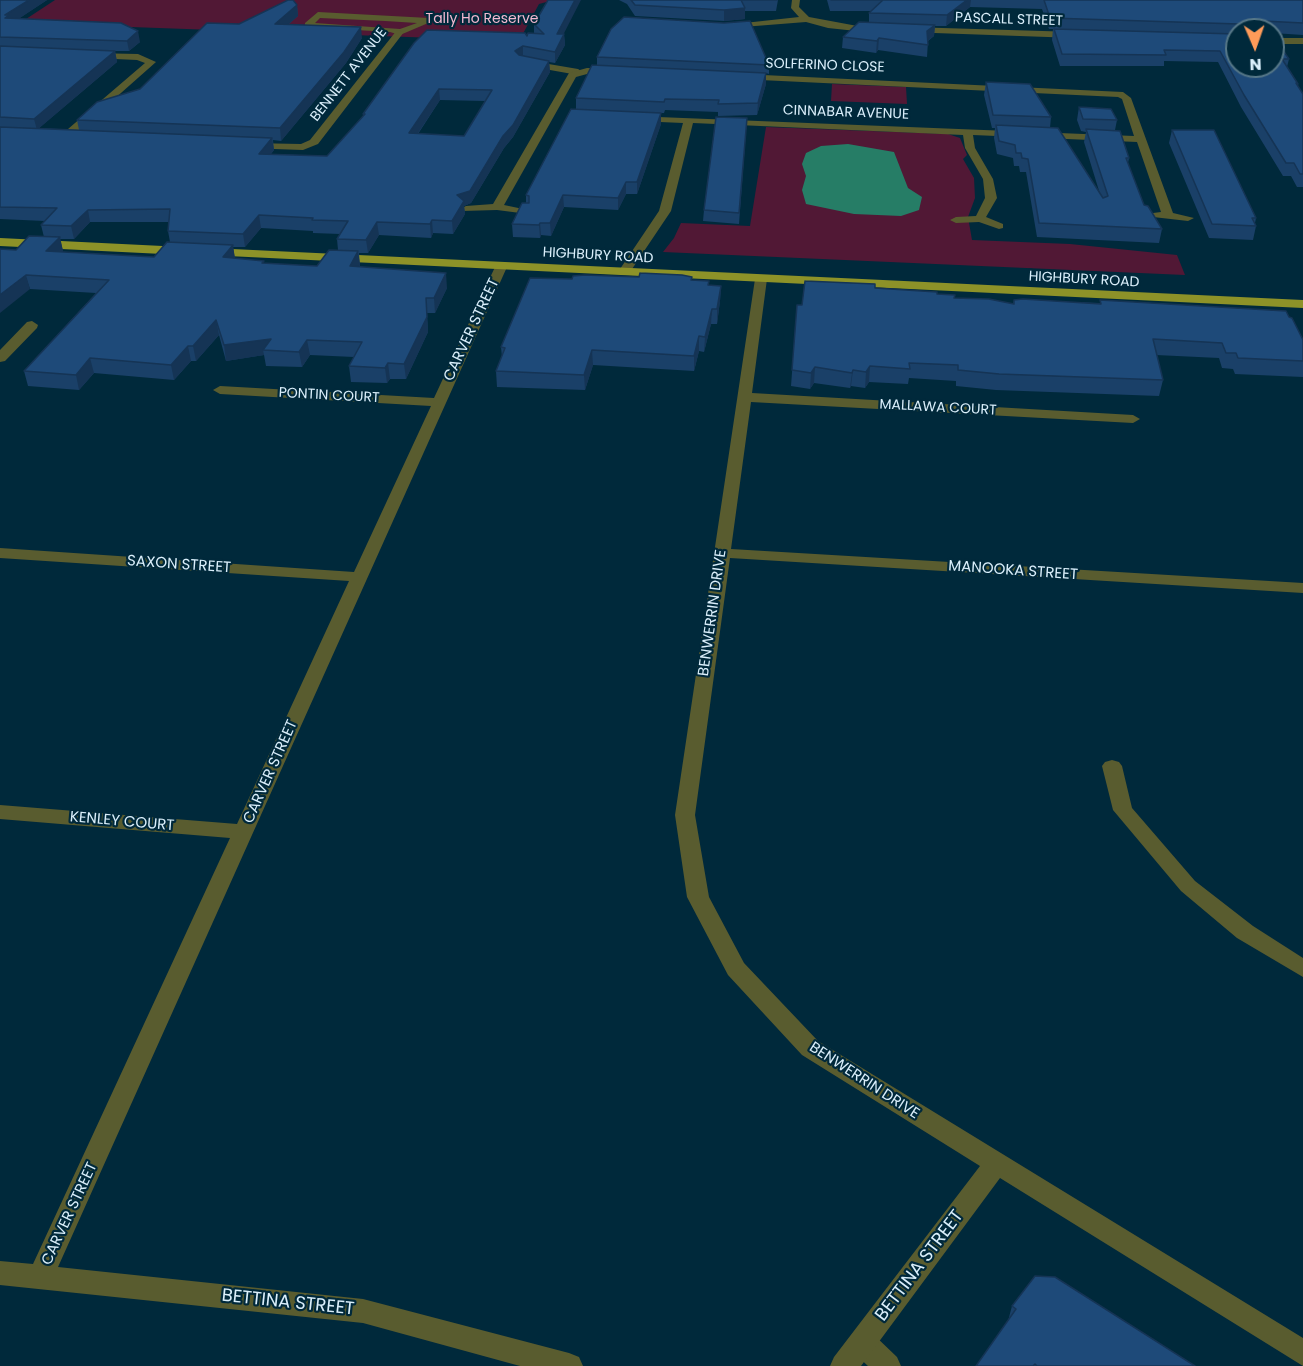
<!DOCTYPE html>
<html>
<head>
<meta charset="utf-8">
<style>
	body { margin:0 }
	#map { position:relative; width:1303px; height:1366px; overflow:hidden; background:#00293b; font-family:Poppins,sans-serif }
	canvas { display:block }
	.north { position:absolute; left:1225px; top:18px; width:60px; height:60px; box-sizing:border-box; background:#00293b; border:2px solid #577888; border-radius:50%; rotate:178deg; font-size:16px; font-weight:700; line-height:24px; text-align:center; color:#daeffb }
	.north::after { content:''; display:block; margin:auto; width:21px; height:27px; background:#ff9b59; clip-path:polygon(50% 0,100% 100%,50% 72%,0 100%) }
</style>
</head>
<body>
<div id="map">
<canvas width="1303" height="1366"></canvas>
<div class="north">N</div>
</div>
<script>
const ctx = document.querySelector('canvas').getContext('2d');
ctx.lineJoin = 'round';
function fill(path, color) { ctx.fillStyle = color; ctx.fill(path, 'evenodd'); }
const toPath = rows => new Path2D(rows.map(r => 'M' + r).join(''));
function trace(path, color, width, dash) { ctx.strokeStyle = color; ctx.lineWidth = width; ctx.lineCap = dash ? 'butt' : 'round'; ctx.setLineDash(dash || []); ctx.stroke(path); }
function drawText(font, color, halo, rows, align = 'center') {
  ctx.font = font + ' Poppins,sans-serif'; ctx.lineWidth = 4.5; ctx.setLineDash([]); ctx.textBaseline = 'middle'; ctx.strokeStyle = halo; ctx.fillStyle = color; for (const [text, x, y, turn = 0] of rows) {
    ctx.save(); ctx.translate(x, y); ctx.rotate((+turn || 0) * Math.PI / 180); ctx.textAlign = isNaN(turn) ? turn : align; if (halo) ctx.strokeText(text, 0, 0); ctx.fillText(text, 0, 0); ctx.restore();
  }
}
fill(toPath([
	[55,0,554,0,539,4,519,41,20,23],
	[832,84,906,87,907,104,831,101],
	[766,127,948,134,960,138,967,155,963,159,974,178,975,198,968,217,972,240,1070,244,1177,255,1185,275,663,252,674,238,681,223,750,226]
]), '#511835');
fill(toPath([
	[848,144,894,152,908,188,922,197,919,210,901,216,854,214,806,204,802,190,806,176,802,164,806,153,821,146]
]), '#267d66');
fill(toPath([
	[318,12,429,18,433,21,400,35,390,32,305,27,305,23,318,12],
	[320,18,385,21,417,23,400,29,315,23,320,18],
	[525,60,578,69,583,72,578,75,522,65,522,61,525,60],
	[863,1330,873,1334,897,1357,901,1366,868,1366,853,1352,849,1343,853,1334,863,1330]
]), '#595c2f');
fill(toPath([
	[792,0,800,0,799,7,809,17,879,30,875,33,828,28,806,22,730,28,726,25,799,17,791,8,792,0],
	[909,27,1076,32,1080,35,1076,38,906,32,909,27],
	[397,30,404,32,318,144,303,150,245,148,244,146,249,143,301,144,310,140,397,30],
	[1273,38,1303,38,1303,44,1273,44,1273,38],
	[90,53,138,54,156,62,69,139,61,139,61,135,145,63,137,60,93,58,90,57,90,53],
	[587,68,613,69,618,72,613,75,587,74,576,77,504,205,528,210,528,214,497,210,462,211,460,209,466,206,493,204,569,73,587,68],
	[742,74,1123,92,1131,98,1173,213,1194,218,1188,221,1153,217,1153,213,1161,212,1137,142,973,135,975,148,993,179,997,198,986,217,1003,224,1003,228,999,229,979,222,956,223,950,220,956,217,976,216,985,198,983,179,965,148,963,135,693,123,671,211,628,275,620,275,618,272,659,211,683,123,637,121,632,118,633,116,1134,136,1122,99,1118,97,739,79,739,75,742,74],
	[501,263,507,267,58,1267,363,1299,569,1353,579,1357,583,1366,520,1366,363,1323,0,1285,0,1261,33,1264,230,838,0,819,0,805,237,824,349,581,0,558,0,548,354,572,431,406,220,394,213,390,220,386,434,398,495,267,501,263],
	[761,275,767,279,752,393,1133,415,1140,419,1133,423,751,402,731,549,1303,583,1303,593,730,558,695,815,709,897,744,963,818,1041,1303,1338,1303,1366,1000,1178,861,1366,830,1366,834,1357,980,1166,802,1055,728,975,687,897,675,815,755,279,761,275],
	[32,321,38,325,37,328,5,361,0,362,0,350,27,322,32,321],
	[1112,760,1119,762,1122,766,1132,808,1195,881,1253,926,1303,958,1303,977,1237,938,1181,891,1113,810,1102,766,1105,762,1112,760]
]), '#595c2f');
fill(toPath([
	[0,238,183,247,189,251,183,255,0,246,0,238],
	[211,248,1303,300,1303,308,207,255,207,249,211,248]
]), '#8d9228');
fill(toPath([
	[0,0,47,0,18,19,140,42,129,51,115,51,117,62,39,128,79,130,77,120,140,89,239,24,297,5,298,16,289,24,362,38,346,63,281,141,273,140,274,150,271,154,327,156,363,116,363,114,527,36,534,33,534,24,564,34,565,45,555,63,549,62,550,72,513,137,504,148,471,203,464,206,465,214,453,234,433,233,431,238,379,235,368,253,359,253,360,266,447,288,435,313,427,313,428,332,406,379,390,379,387,383,351,382,349,366,354,357,310,355,302,367,266,366,264,355,226,361,219,335,196,361,191,361,174,380,94,373,79,390,28,386,24,371,96,293,30,289,16,250,44,237,41,225,45,221,0,219],
	[440,100,485,101,464,136,418,134],
	[90,222,169,222,168,231,170,242,154,257,62,252,63,251,60,239,74,239],
	[261,228,313,231,313,233,340,234,337,239,338,250,317,266,264,263,235,259,233,247,245,247],
	[619,0,778,0,776,11,745,11,745,19,724,21,635,16,627,4],
	[827,0,1303,0,1303,35,1273,33,1273,30,1237,30,1237,66,1273,36,1289,59,1287,67,1298,84,1297,86,1303,94,1303,187,1297,187,1291,176,1283,176,1241,107,1218,62,1164,61,1164,66,1060,66,1052,40,1053,29,1049,29,1042,9,970,7,946,26,935,26,934,36,928,41,927,57,878,50,876,53,842,48,843,37,869,22,869,13,872,11,830,11],
	[597,57,769,65,769,74,766,73,766,84,757,115,718,116,718,112,665,110,664,113,661,113,661,124,637,194,626,194,618,210,564,207,551,236,541,235,540,238,513,237,512,224,526,203,526,195,576,109,576,98,597,66],
	[986,82,1051,117,1050,128,1100,194,1084,142,1086,132,1081,131,1077,120,1079,107,1117,120,1115,130,1129,158,1128,163,1144,205,1162,229,1159,243,1037,237,1026,172,1020,172,1019,166,1014,166,1013,158,997,154,994,138,995,128,992,128,984,95],
	[747,118,739,224,703,221,704,210],
	[1172,130,1256,218,1255,223,1256,226,1253,240,1209,238,1169,143],
	[639,277,692,277,692,280,709,285,721,286,720,301,717,324,711,324,704,352,699,351,694,371,593,365,585,390,497,387,496,371,502,357,501,347,572,279],
	[875,288,937,294,954,298,1013,304,1014,300,1100,303,1100,300,1289,317,1303,340,1303,377,1235,374,1233,369,1222,368,1219,358,1156,355,1163,380,1159,396,996,390,956,386,956,381,909,378,908,384,869,382,865,388,851,386,850,388,814,383,810,389,791,386,797,305,802,305],
	[1012,1306,1195,1366,976,1366,1008,1321]
]), '#1a4068');
fill(toPath([
	[29,0,47,0,11,24,11,26,5,15],
	[575,0,581,0,558,45,557,34],
	[967,0,971,0,970,7,946,26,947,15],
	[297,5,298,16,276,35,275,24],
	[745,8,745,19,724,21,724,10],
	[935,25,934,36,926,42,927,31],
	[361,27,362,38,346,63,281,141,280,128],
	[138,31,140,42,129,51,127,41],
	[564,34,565,45,555,63,555,52],
	[879,38,878,50,876,53,877,41],
	[523,46,523,57,516,62,515,51],
	[115,51,117,62,37,130,34,119],
	[549,61,550,72,513,137,504,148,471,203,464,206,465,214,453,234,452,221,457,195],
	[766,73,766,84,757,115,758,103],
	[439,89,440,100,410,145,409,133],
	[661,113,661,124,637,194,637,182],
	[272,138,274,150,261,166,259,154],
	[626,182,626,194,618,210,618,198],
	[563,195,564,207,551,236,550,223],
	[88,210,90,222,74,239,71,226],
	[259,215,261,228,245,247,243,234],
	[432,220,433,233,431,238,430,224],
	[377,222,379,235,368,253,366,240],
	[540,223,541,235,540,238,539,225],
	[60,237,63,251,50,265,46,251],
	[233,245,235,259,223,257],
	[358,251,360,265,351,280,350,266],
	[446,273,447,288,435,313,434,298],
	[26,275,30,289,0,313,0,295],
	[721,286,720,301,717,324,717,309],
	[426,298,428,332,406,379,404,364],
	[712,309,711,324,704,352,705,337],
	[216,320,219,335,196,361,193,346],
	[699,336,699,351,694,371,694,356],
	[271,339,263,350,264,355,226,361,224,345],
	[307,340,310,355,302,367,299,352],
	[188,346,191,361,174,380,171,365],
	[592,350,593,365,585,390,584,375],
	[90,358,94,373,79,390,76,375],
	[388,363,390,379,387,383,385,368],
	[870,366,869,382,865,388,866,372],
	[815,367,814,383,810,389,811,373],
	[853,370,851,386,850,388,852,373]
]), '#153455');
const building = toPath([
	[0,0,29,0,5,15,9,15,5,18,121,23,138,31,127,41,0,37,0,0],
	[288,0,293,0,297,5,275,24,361,27,344,52,280,128,77,120,97,102,140,89,207,23,239,24,288,0],
	[548,0,575,0,557,34,564,34,555,52,523,46,515,51,519,55,549,61,513,125,503,136,470,191,457,195,464,201,452,221,432,220,430,224,377,222,366,240,337,239,348,221,312,220,313,218,259,215,243,234,168,231,170,209,88,210,71,226,41,225,57,208,0,207,0,127,272,138,259,154,327,156,365,114,363,114,414,43,427,30,525,33,527,36,528,33,544,34,534,24,548,0],
	[439,89,492,90,464,136,409,133,439,89],
	[631,0,777,0,741,0,745,8,724,10,635,5,631,0],
	[831,0,967,0,947,15,869,13,883,0,831,0],
	[1044,0,1303,0,1303,23,1263,21,1269,30,1241,30,1239,24,1050,18,1044,0],
	[624,17,724,23,750,21,769,65,597,57,611,29,624,17],
	[859,22,935,25,927,31,928,45,879,38,877,41,843,37,859,22],
	[1054,29,1237,34,1237,66,1273,66,1273,36,1289,59,1282,59,1298,84,1296,83,1303,94,1303,174,1300,174,1294,163,1286,163,1244,95,1220,51,1164,50,1166,55,1062,54,1054,29],
	[0,46,115,51,34,119,0,117,0,46],
	[592,65,766,73,758,103,718,104,719,100,665,99,664,102,576,98,592,65],
	[986,82,1030,84,1051,117,993,115,986,82],
	[1079,107,1111,109,1117,120,1083,119,1079,107],
	[571,109,661,113,637,182,626,182,618,198,563,195,550,223,540,223,539,225,512,224,522,203,529,203,529,196,526,195,571,109],
	[716,117,747,118,739,213,704,210,716,117],
	[996,125,1058,128,1103,198,1108,196,1086,129,1120,131,1129,158,1126,158,1144,205,1148,206,1162,229,1039,223,1028,159,1022,158,1021,153,1016,153,1015,145,999,141,996,125],
	[1172,130,1214,130,1256,218,1252,218,1256,226,1212,224,1172,130],
	[29,236,60,237,46,251,154,257,167,242,233,245,223,257,264,261,262,263,317,266,329,250,358,251,350,266,446,273,434,298,426,298,427,317,404,364,388,363,385,368,349,366,362,342,307,340,299,352,263,350,271,339,224,345,216,320,193,346,188,346,171,365,90,358,76,375,24,371,109,280,26,275,0,295,0,249,16,250,29,236],
	[640,273,682,275,692,277,691,280,709,281,708,285,721,286,717,309,712,309,705,337,699,336,694,356,592,350,584,375,496,371,505,348,501,347,530,278,572,279,573,276,585,275,639,277,640,273],
	[805,281,875,284,875,288,937,292,937,294,955,295,954,298,989,299,1014,304,1014,300,1023,299,1101,304,1100,300,1286,311,1289,317,1292,318,1303,340,1303,361,1238,358,1236,353,1226,353,1222,343,1153,339,1163,380,999,374,958,370,958,365,909,363,910,369,870,366,866,372,853,370,852,373,815,367,811,373,792,370,797,305,802,305,805,281],
	[1035,1276,1055,1277,1195,1366,1037,1366,1035,1364,1033,1366,976,1366,1016,1309,1012,1306,1035,1276]
]);
fill(building, '#1e4a79');
trace(building, '#153455', 1.5);
drawText('14px', '#f2b9d0', '#00293b', [
	["Tally Ho Reserve",482,19]
]);
drawText('14px', '#daeffb', '#00293b', [
	["PASCALL STREET",1009,20,2],
	["SOLFERINO CLOSE",825,66,2],
	["BENNETT AVENUE",349,75,-52],
	["CINNABAR AVENUE",846,113,2],
	["HIGHBURY ROAD",598,256,3],
	["HIGHBURY ROAD",1084,280,3],
	["PONTIN COURT",329,396,3],
	["MALLAWA COURT",938,408,3]
]);
drawText('15px', '#daeffb', '#00293b', [
	["CARVER STREET",472,330,-65],
	["SAXON STREET",179,565,4],
	["MANOOKA STREET",1013,571,4],
	["BENWERRIN DRIVE",713,613,-82],
	["CARVER STREET",271,772,-66],
	["KENLEY COURT",122,822,5],
	["BENWERRIN DRIVE",864,1081,33],
	["CARVER STREET",70,1214,-65]
]);
drawText('18px', '#daeffb', '#00293b', [
	["BETTINA STREET",920,1266,-53],
	["BETTINA STREET",288,1303,6]
]);
</script>
</body>
</html>
